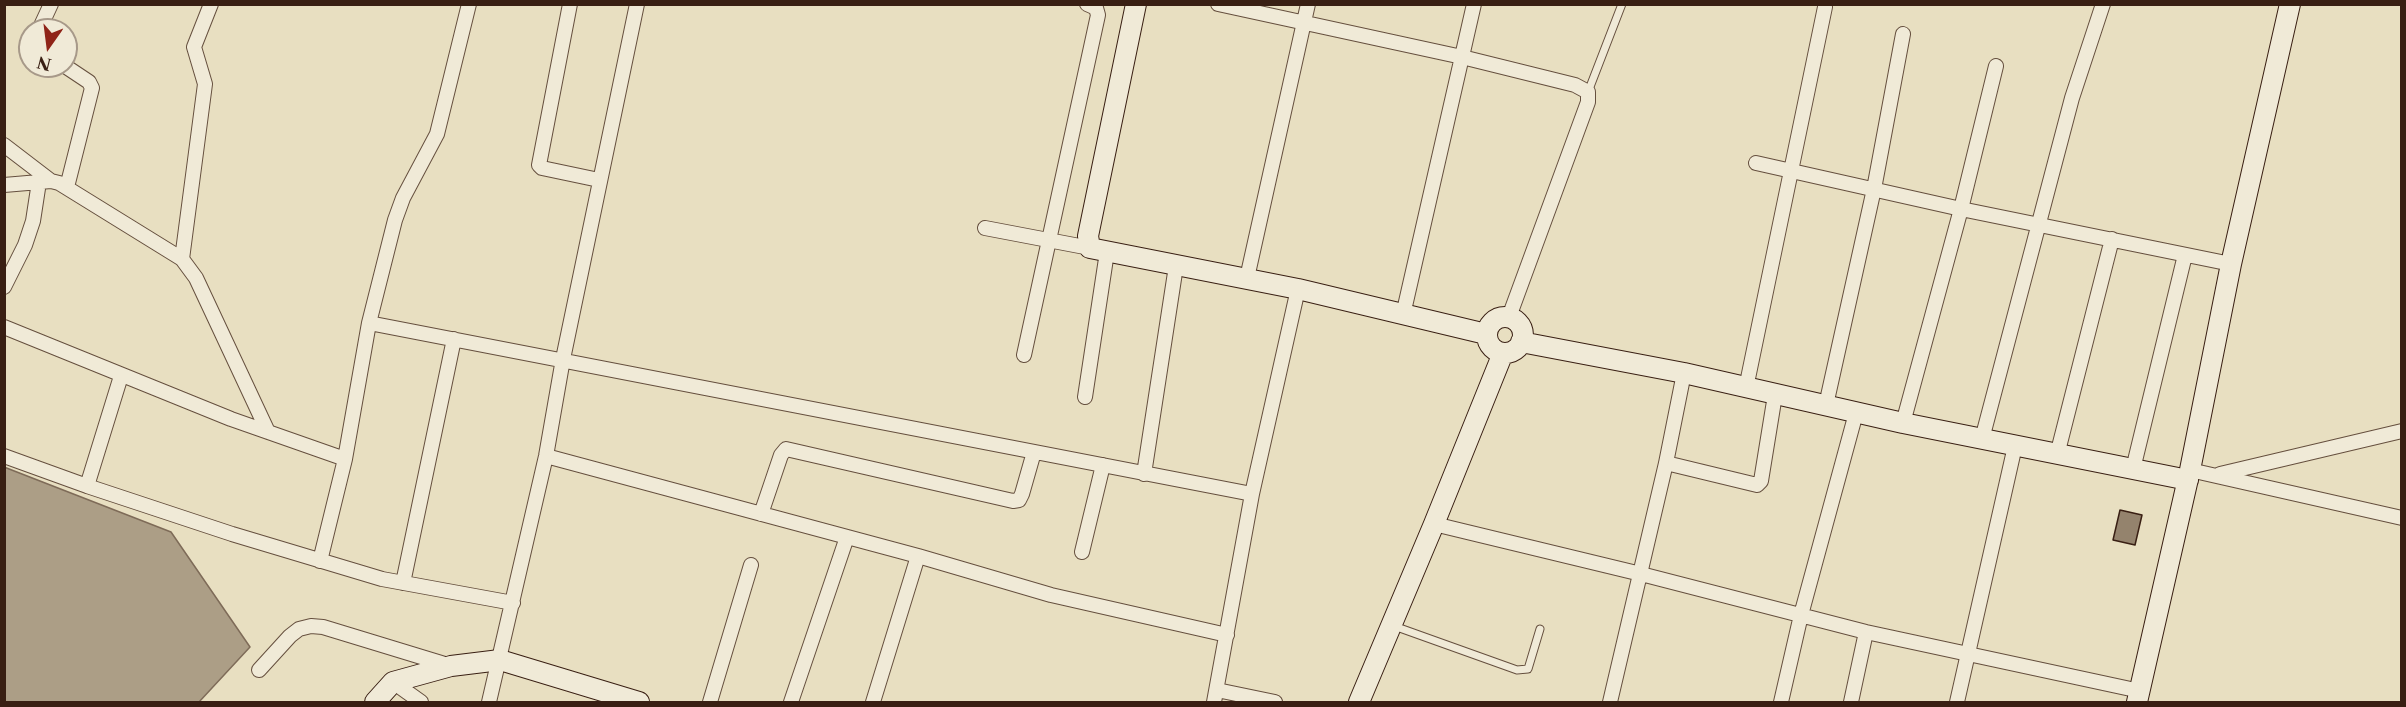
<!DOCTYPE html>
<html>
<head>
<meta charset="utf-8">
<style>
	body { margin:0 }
	#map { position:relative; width:2406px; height:707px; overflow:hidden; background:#e8dfc1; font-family:"Libre Caslon Text",serif }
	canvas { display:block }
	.frame { position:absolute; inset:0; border:6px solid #391f13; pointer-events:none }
	.north { position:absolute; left:18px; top:18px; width:60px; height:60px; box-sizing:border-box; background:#f0ead7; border:2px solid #a79989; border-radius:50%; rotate:194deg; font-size:16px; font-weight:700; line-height:24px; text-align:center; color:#391f13 }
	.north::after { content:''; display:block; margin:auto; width:21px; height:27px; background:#8f2418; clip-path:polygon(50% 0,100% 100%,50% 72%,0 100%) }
</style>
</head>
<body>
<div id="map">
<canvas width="2406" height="707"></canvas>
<div class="frame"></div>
<div class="north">N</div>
</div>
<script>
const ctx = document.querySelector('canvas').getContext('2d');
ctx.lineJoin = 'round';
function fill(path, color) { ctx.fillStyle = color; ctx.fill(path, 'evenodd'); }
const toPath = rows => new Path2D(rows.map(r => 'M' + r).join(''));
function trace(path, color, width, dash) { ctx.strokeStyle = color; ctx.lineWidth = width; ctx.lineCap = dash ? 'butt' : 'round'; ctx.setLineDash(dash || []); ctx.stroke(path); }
const water = toPath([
	[4,467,171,532,250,647,199,702,5,702,4,467]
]);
fill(water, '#ac9e86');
trace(water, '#7e6b58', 1.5);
const building = toPath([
	[2120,510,2142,515,2135,545,2113,540,2120,510]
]);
fill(building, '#94836d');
trace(building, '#391f13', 1.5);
const lane = toPath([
	[1588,92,1622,4],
	[1394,626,1517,670,1528,669,1540,629]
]);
const street = toPath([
	[570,4,539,165,542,168,599,180],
	[1218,4,1462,57,1575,85,1588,92,1588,102,1509,317],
	[39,30,51,4],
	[65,66,89,82,92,88,67,187],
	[4,145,51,181],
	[1756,163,1961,209,2231,264],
	[4,185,51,181,59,183,182,259,196,278,268,432],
	[985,228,1090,248],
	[182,259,205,84,194,47,211,4],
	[1247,278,1308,4],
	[4,287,25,245,33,221,39,182],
	[1403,315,1474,4],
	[369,323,1252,494],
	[4,327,231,419,345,459],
	[1024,355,1098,15,1096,8,1087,4],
	[1746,388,1825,7],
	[1085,397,1107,252],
	[1826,405,1874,189,1903,34],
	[1903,423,1961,209,1996,66],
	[1982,439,2072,98,2103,4],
	[2057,455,2112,239],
	[4,456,87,486,232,534,382,579,513,603],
	[546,456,918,556,1051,595,1227,635],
	[1666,463,1757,485,1761,481,1775,395],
	[2133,469,2185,255],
	[2190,470,2402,518],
	[1144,474,1176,266],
	[2220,474,2402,431],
	[87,486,121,376],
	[761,514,781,455,786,449,1013,501,1019,500,1022,494,1034,452],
	[1434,524,1641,574,1866,632,2140,691],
	[1082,552,1103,465],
	[320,561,345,459,369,323,395,220,403,198,437,134,469,4],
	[403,583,454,339],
	[259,670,290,636,299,629,311,626,323,627,451,666],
	[393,682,421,702],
	[1217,690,1275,702],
	[489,702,546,456,563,359,637,4],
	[710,702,751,565],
	[791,702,847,537],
	[873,702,918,556],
	[1214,702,1252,494,1298,289],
	[1610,702,1666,463,1684,373],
	[1781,702,1801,615,1856,413],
	[1851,702,1866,632],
	[1957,702,2015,446]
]);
const secondary = toPath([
	[1136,4,1088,236,1090,248,1298,289,1486,334],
	'1487 335a18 18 0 1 1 36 0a18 18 0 1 1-36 0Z',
	[1521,342,1684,373,1903,423,2188,480],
	[375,702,393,682,451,666,500,660,639,702],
	[1359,702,1434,524,1503,353],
	[2137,702,2190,470,2231,264,2290,4]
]);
trace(lane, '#654f3e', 9);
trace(street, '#654f3e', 16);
trace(secondary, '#391f13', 22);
trace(lane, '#f0ead7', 7);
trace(street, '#f0ead7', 14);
trace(secondary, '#f0ead7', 20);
</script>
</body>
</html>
